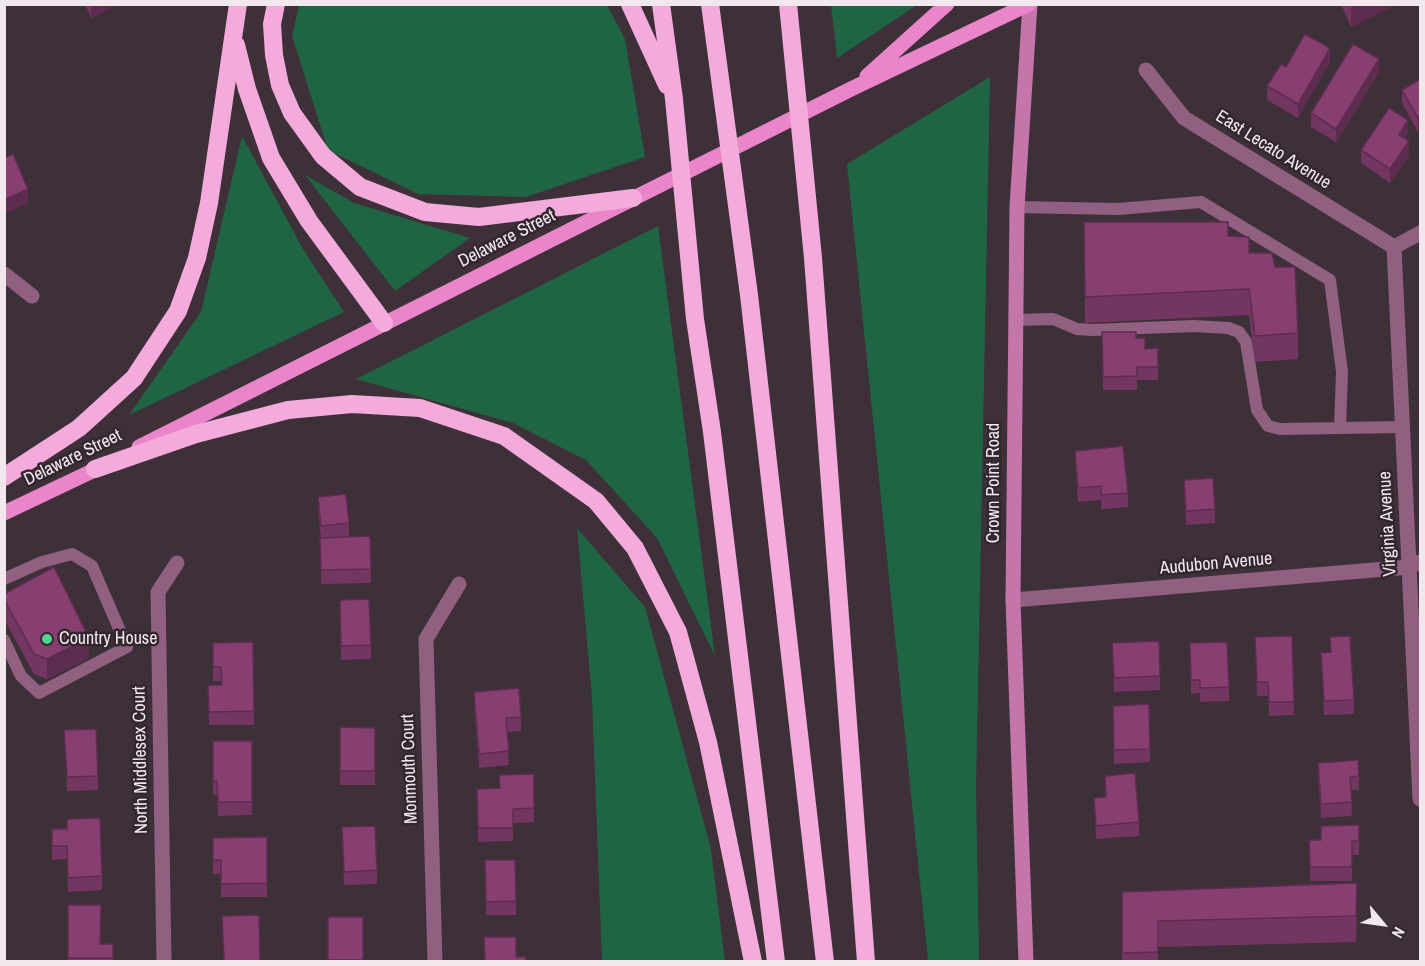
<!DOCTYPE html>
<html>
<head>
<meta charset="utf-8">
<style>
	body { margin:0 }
	#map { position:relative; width:1425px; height:966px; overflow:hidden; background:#3e3039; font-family:"Archivo Narrow",sans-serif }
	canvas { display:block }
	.frame { position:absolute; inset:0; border:6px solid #f1e8ee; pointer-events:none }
	.north { position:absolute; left:1353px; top:894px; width:60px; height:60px; -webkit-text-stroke:4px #34262f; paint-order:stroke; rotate:119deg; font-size:16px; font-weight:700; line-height:24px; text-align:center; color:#f1e8ee }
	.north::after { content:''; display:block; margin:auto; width:21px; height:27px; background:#f1e8ee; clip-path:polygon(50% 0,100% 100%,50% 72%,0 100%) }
</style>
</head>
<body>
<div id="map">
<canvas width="1425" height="966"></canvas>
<div class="frame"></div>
<div class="north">N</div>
</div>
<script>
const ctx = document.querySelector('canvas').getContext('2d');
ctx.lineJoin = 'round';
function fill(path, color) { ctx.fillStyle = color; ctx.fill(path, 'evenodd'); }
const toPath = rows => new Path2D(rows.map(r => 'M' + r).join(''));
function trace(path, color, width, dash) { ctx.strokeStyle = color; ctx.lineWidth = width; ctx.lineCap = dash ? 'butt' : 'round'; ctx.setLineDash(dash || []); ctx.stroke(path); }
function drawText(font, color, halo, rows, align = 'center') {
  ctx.font = font + ' "Archivo Narrow",sans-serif'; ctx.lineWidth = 5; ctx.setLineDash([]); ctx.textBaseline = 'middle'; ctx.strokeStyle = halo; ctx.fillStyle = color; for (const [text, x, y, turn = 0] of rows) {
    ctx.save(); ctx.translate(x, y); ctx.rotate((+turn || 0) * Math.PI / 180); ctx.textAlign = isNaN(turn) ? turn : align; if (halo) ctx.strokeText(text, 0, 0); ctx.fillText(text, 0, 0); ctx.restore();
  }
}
fill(toPath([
	[299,5,607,5,625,39,645,157,526,197,418,194,328,150,292,36],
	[831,5,831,4,917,5,837,58],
	[990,77,976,787,979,961,928,961,847,164],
	[242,136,303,249,344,312,129,415,201,312],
	[305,175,354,203,470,238,395,291],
	[658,226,715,656,657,538,586,460,513,423,356,379],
	[577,528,645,607,711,849,725,961,602,961,592,698]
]), '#1f6443');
trace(toPath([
	[1017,207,1118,209,1201,202,1330,280,1342,372,1340,428,1403,427],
	[1016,320,1053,319,1077,329,1092,330,1194,326,1228,328,1239,332,1246,342,1257,410,1268,426,1280,429,1340,428],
	[4,579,42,562,72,554,92,566,127,647,39,693,21,676,4,640]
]), '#915f80', 12);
trace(toPath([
	[1146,70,1184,118,1394,247],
	[1394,247,1420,799],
	[1394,247,1420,233],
	[4,274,32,296],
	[1013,600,1410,567,1420,562],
	[164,962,158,592,177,563],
	[435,962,426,639,459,584]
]), '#915f80', 15);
trace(toPath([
	[1026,962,1013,600,1017,207,1030,4]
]), '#c475aa', 15);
trace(toPath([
	[867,76,947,4],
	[139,447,851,89,1029,4],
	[4,513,105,465]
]), '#eb85ca', 15);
trace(toPath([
	[276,4,272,24,274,55,280,85,292,113,323,156,360,187,425,212,479,217,633,198],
	[630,4,667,85],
	[661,4,674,99,695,319,712,432,776,962],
	[710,4,749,295,825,962],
	[788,4,813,258,866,962],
	[236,45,247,89,271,158,309,221,384,323],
	[95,469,196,434,288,410,352,404,420,408,504,436,596,501,635,548,678,632,708,742,753,962],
	[4,477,79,428,134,378,178,311,197,258,209,203,238,4]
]), '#f4aada', 18);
fill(toPath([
	[85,4,118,4,91,18],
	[1341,4,1397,4,1351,27],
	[1330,62,1298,118,1267,100,1267,86,1286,67],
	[1379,73,1336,142,1311,127,1311,113],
	[1420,79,1420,130,1418,132,1402,103,1402,90],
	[1408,134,1405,139,1409,155,1390,183,1361,163,1361,150],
	[1084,222,1228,236,1249,253,1275,267,1298,333,1298,359,1255,362,1249,315,1085,323],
	[1102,332,1136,338,1145,349,1158,348,1158,380,1137,380,1137,390,1103,390],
	[1075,451,1128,493,1128,507,1101,509,1101,500,1078,502,1075,464],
	[1184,480,1215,509,1215,523,1186,525],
	[318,497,349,523,349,537,370,536,371,583,321,584,321,538,318,511],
	[4,594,89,658,47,679,34,674,4,619],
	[340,600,371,645,371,659,341,660],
	[1292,636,1294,715,1269,716,1268,696,1257,696,1255,637],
	[1330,637,1354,700,1354,714,1324,715,1321,653,1330,652],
	[253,642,254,725,209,725,208,685,221,685,221,681,213,681,213,643],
	[1112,643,1160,676,1160,690,1114,692],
	[1190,643,1229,687,1229,701,1200,702,1200,693,1191,694],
	[474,692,521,717,521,731,507,732,509,765,479,768,474,706],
	[1113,706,1150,749,1150,762,1114,764],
	[340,727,375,728,375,785,340,785],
	[64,730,98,776,98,790,67,791],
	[213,741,252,741,252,815,218,816,217,795,213,795],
	[1318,763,1359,776,1359,790,1351,790,1352,816,1321,818,1318,777],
	[534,774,534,822,513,823,513,841,478,842,477,789,499,788],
	[1105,776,1139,822,1139,836,1096,839,1094,798,1105,797],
	[1359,825,1359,855,1352,855,1352,881,1310,881,1309,840,1321,840],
	[342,827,377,870,377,884,344,885],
	[67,829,102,876,102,890,68,892,67,859,52,860,52,843],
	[267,837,267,897,221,897,221,874,213,874,213,838],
	[485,860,515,860,516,915,486,915],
	[1122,892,1357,909,1356,942,1158,947,1158,962,1122,962],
	[68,905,101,944,113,944,113,962,68,962],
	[328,917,363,917,363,962,328,962]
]), '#733660');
fill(toPath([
	[91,4,118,4,91,18],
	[1351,4,1397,4,1351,27],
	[1330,48,1330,62,1298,118,1298,104],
	[1379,59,1379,73,1336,142,1336,129],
	[1420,117,1420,130,1418,132,1418,118],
	[1408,120,1408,134,1399,148,1399,135],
	[1409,141,1409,155,1390,183,1390,169],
	[28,189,28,203,4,214,4,200],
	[89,638,89,658,47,679,47,659],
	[1357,883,1357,909,1356,942,1356,916]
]), '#5e2c4e');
const building = toPath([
	[1305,34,1330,48,1298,104,1267,86,1281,64,1286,67,1305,34],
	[1353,44,1379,59,1336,129,1311,113,1353,44],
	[1420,79,1420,117,1418,118,1402,90,1420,79],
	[1389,108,1408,120,1399,135,1409,141,1390,169,1361,150,1389,108],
	[13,154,28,189,4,200,4,158,13,154],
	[1084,222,1228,222,1228,236,1249,237,1249,253,1272,253,1275,267,1295,267,1298,333,1255,336,1249,289,1085,297,1084,222],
	[1102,332,1136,332,1136,338,1145,338,1145,349,1158,348,1158,367,1137,367,1137,376,1103,377,1102,332],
	[1123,446,1128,493,1101,495,1101,486,1078,488,1075,451,1123,446],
	[1213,478,1215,509,1186,511,1184,480,1213,478],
	[346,494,349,523,321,526,318,497,346,494],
	[370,536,371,569,321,570,320,538,370,536],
	[54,567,89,638,47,659,34,654,4,599,4,594,54,567],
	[369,599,371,645,341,646,340,600,369,599],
	[1292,636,1294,702,1269,702,1268,682,1257,682,1255,637,1292,636],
	[1350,636,1354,700,1324,701,1321,653,1331,652,1330,637,1350,636],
	[1159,641,1160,676,1114,678,1112,643,1159,641],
	[253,642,254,711,209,712,208,685,222,685,221,667,213,667,213,643,253,642],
	[1227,642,1229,687,1200,688,1200,680,1191,680,1190,643,1227,642],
	[519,688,521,717,506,718,509,751,479,754,474,692,519,688],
	[1149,704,1150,749,1114,750,1113,706,1149,704],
	[340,727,375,728,375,771,340,771,340,727],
	[96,729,98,776,67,777,64,730,96,729],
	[213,741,252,741,252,802,218,802,217,781,213,782,213,741],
	[1358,760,1359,776,1350,777,1352,802,1321,804,1318,763,1358,760],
	[1135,773,1139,822,1096,826,1094,798,1106,797,1105,776,1135,773],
	[534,774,534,808,513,809,513,828,478,828,477,789,500,788,499,775,534,774],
	[100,818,102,876,68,878,67,846,52,846,52,829,67,829,67,819,100,818],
	[1359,825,1359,841,1352,841,1352,867,1310,867,1309,840,1321,840,1321,826,1359,825],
	[375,826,377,870,344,872,342,827,375,826],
	[267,837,267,883,221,884,221,860,213,860,213,838,267,837],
	[485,860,515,860,516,901,486,902,485,860],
	[1357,883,1356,916,1158,921,1158,952,1122,953,1122,892,1357,883],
	[68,905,101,905,100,944,113,944,113,958,68,958,68,905],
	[259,915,260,962,224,962,222,916,259,915],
	[328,917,363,917,363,960,328,960,328,917],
	[484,937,516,937,516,957,526,957,526,962,485,962,484,937]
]);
fill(building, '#863f70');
trace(building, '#5e2c4e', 1.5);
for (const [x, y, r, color] of [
	[47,639,6,"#54d396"]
]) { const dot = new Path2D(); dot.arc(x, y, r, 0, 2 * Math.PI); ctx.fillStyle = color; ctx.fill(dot); trace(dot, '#34262f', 2); }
drawText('18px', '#f1e8ee', '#34262f', [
	["East Lecato Avenue",1273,150,32],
	["Delaware Street",507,239,-27],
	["Delaware Street",73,458,-26],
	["Crown Point Road",994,483,-90],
	["Virginia Avenue",1388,524,-93],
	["Audubon Avenue",1216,564,-5],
	["North Middlesex Court",141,760,-91],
	["Monmouth Court",410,769,-92]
]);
drawText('18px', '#f1e8ee', '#34262f', [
	["Country House",59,639]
], 'left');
</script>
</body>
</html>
